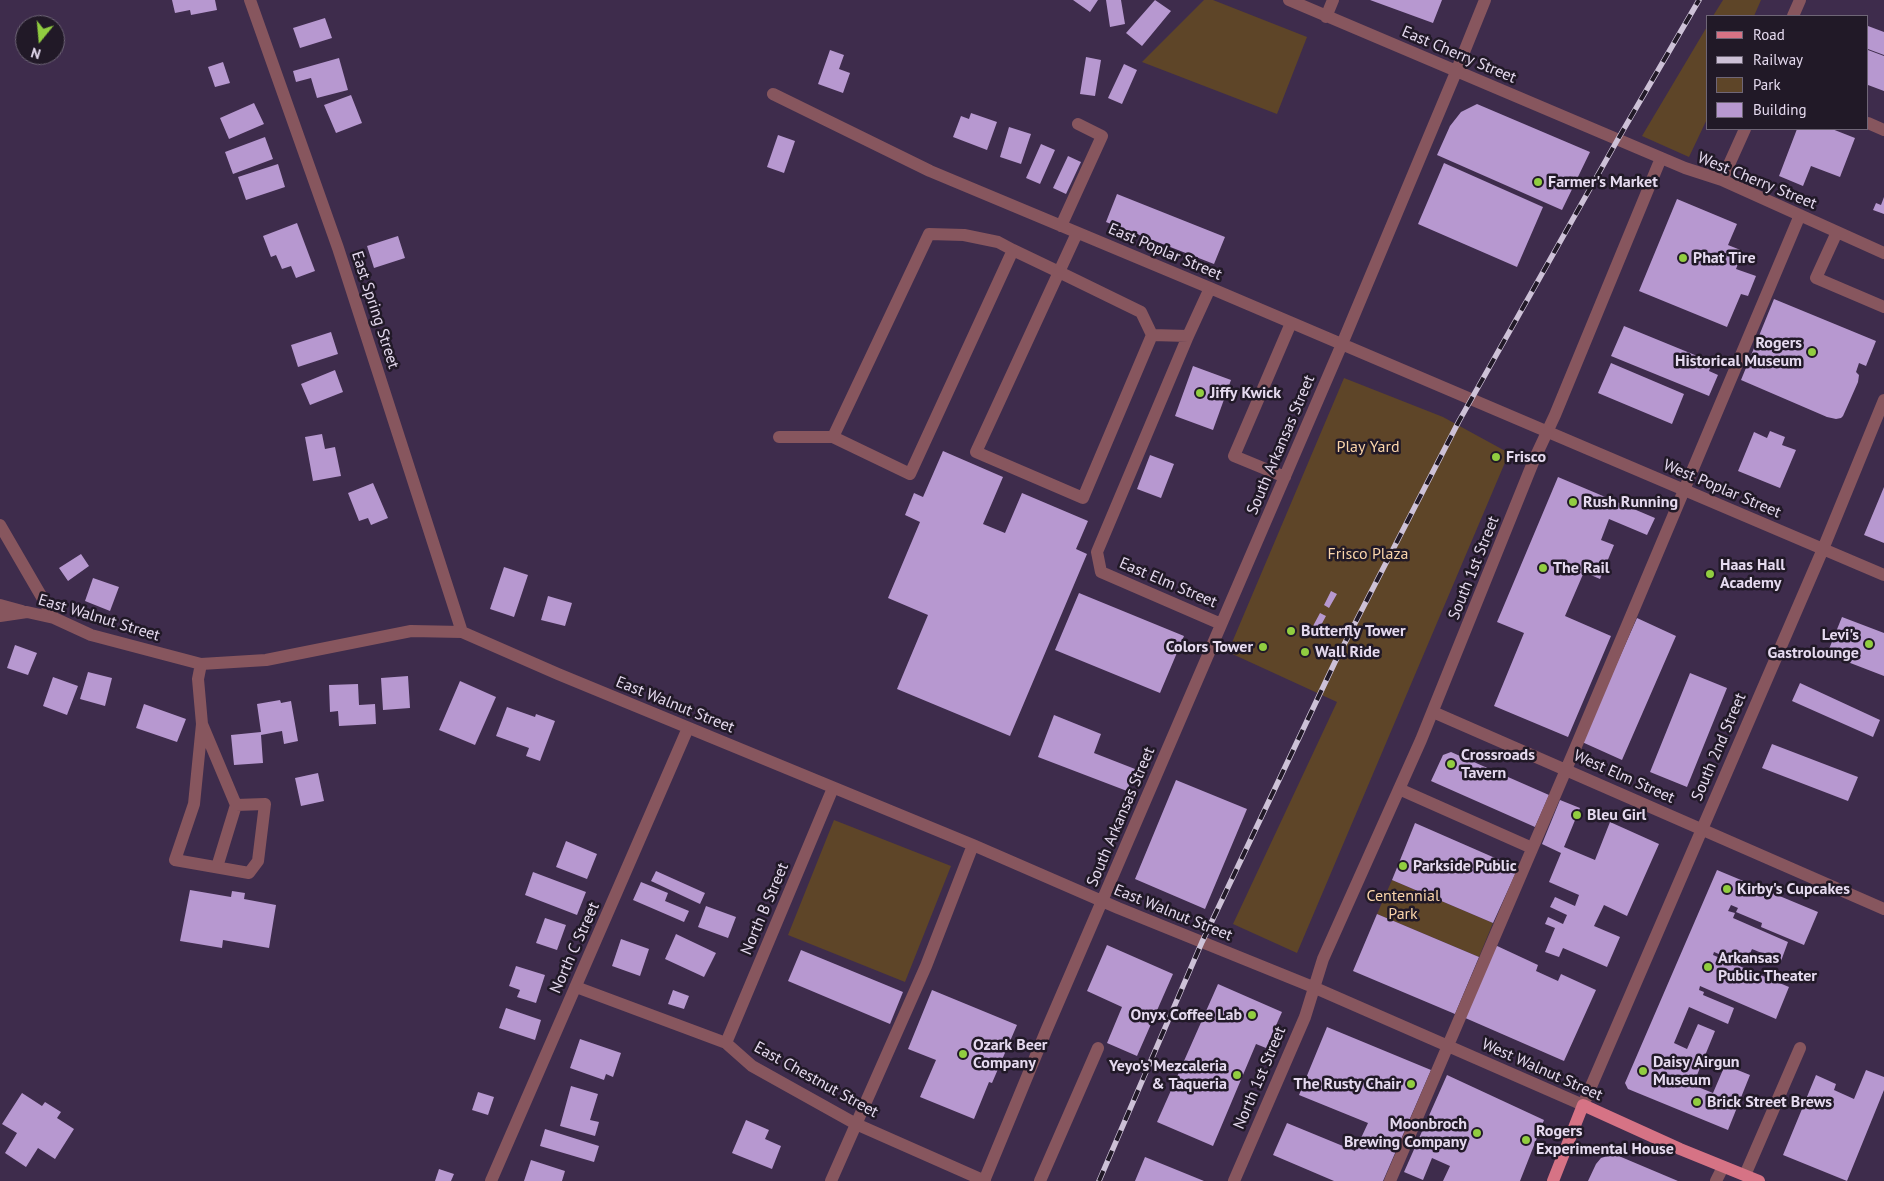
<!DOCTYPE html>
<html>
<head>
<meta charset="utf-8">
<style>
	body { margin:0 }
	#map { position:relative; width:1884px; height:1181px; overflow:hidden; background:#3e2c4c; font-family:"PT Sans",sans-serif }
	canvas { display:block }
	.legend { position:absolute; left:1706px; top:15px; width:162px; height:115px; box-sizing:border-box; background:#211927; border:1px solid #6f6677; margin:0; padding:6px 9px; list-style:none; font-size:15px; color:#e5daef }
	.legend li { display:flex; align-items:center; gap:10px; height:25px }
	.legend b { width:25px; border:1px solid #6f6677 }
	.north { position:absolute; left:15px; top:15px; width:50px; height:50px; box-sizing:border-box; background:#211927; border:1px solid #6f6677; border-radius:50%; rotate:197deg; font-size:14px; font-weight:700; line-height:20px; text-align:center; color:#e5daef }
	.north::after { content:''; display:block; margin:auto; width:18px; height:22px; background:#91cd40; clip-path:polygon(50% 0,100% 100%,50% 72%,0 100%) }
</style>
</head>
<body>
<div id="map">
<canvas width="1884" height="1181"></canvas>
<ul class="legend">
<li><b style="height:6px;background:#d67385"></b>Road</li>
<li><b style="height:6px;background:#cdc1d7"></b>Railway</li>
<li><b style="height:14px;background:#5e4528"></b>Park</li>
<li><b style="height:14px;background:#b798d0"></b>Building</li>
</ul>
<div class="north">N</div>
</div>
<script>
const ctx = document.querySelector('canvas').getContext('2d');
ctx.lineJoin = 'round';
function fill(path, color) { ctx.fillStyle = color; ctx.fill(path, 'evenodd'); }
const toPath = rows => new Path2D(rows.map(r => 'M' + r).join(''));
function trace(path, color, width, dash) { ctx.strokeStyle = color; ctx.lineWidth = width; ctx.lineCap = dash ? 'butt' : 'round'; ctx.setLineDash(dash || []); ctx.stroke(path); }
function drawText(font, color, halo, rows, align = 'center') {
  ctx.font = font + ' "PT Sans",sans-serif'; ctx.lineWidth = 5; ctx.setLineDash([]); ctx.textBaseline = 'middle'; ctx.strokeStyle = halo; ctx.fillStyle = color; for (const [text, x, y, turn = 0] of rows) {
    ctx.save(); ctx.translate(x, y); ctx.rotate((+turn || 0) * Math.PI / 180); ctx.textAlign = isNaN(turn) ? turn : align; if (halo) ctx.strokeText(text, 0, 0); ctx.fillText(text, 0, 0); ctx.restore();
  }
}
fill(toPath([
	[1204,0,1213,0,1307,37,1277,114,1142,62],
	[1723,0,1761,0,1754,16,1713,16],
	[1708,25,1708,117,1689,157,1642,136],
	[1344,378,1443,417,1509,453,1297,953,1233,924,1337,702,1228,652],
	[834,820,951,866,905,982,788,935],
	[1392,880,1493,923,1479,957,1377,914]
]), '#5e4528');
fill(toPath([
	[172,0,215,0,217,10,191,15,190,10,175,13],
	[1073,0,1098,0,1090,12],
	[1106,0,1121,0,1125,24,1110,27],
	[1155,0,1171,11,1142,46,1126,33],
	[1370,0,1442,0,1433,23],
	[325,18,332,38,300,48,293,28],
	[1868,26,1884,32,1884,55,1868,49],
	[830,50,844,55,839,69,850,73,843,93,818,84],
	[1868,50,1884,56,1884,91,1868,85],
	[1086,57,1101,60,1095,96,1080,94],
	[339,58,348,90,317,98,311,78,296,82,293,71],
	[223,62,230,83,215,87,208,67],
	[1124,64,1137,70,1122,104,1108,98],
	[351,95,362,123,336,133,324,105],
	[254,103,264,124,229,139,220,118],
	[1477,104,1590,152,1562,210,1437,155,1450,126,1461,112],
	[971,113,997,122,987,150,953,137,961,116,969,119],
	[1009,127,1031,134,1021,164,1000,157],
	[1797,129,1832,129,1855,138,1840,177,1811,166,1803,186,1779,176],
	[778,135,795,141,784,173,767,167],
	[265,137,273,159,233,174,225,152],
	[1041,144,1055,150,1040,184,1026,178],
	[1068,156,1081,162,1066,194,1053,188],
	[1444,163,1543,207,1517,267,1418,224],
	[278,164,285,187,246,200,238,177],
	[1117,194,1225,237,1214,264,1106,222],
	[1884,197,1884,214,1873,210,1876,203,1881,205],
	[1677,199,1737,224,1728,245,1743,251,1736,269,1756,276,1748,296,1741,294,1727,327,1639,291],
	[297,223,315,271,296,278,291,266,282,269,276,255,271,257,263,236],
	[398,236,405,258,374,268,367,246],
	[1774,299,1876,341,1866,366,1859,363,1856,372,1859,375,1858,382,1843,416,1841,418,1836,419,1827,417,1741,380],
	[1624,326,1712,362,1709,371,1718,375,1709,396,1611,356],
	[331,332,338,354,298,367,291,345],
	[1611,363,1684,394,1672,424,1598,393],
	[1193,366,1231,380,1213,430,1175,416],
	[335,370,343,392,310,405,301,384],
	[1770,431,1785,437,1782,445,1796,450,1780,488,1738,471,1754,432,1767,438],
	[322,434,325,449,335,447,341,476,313,481,305,437],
	[943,451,1003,477,983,524,1005,533,1022,493,1088,521,1076,549,1087,554,1010,736,897,689,928,615,888,598,920,522,905,515,914,493,923,497],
	[1150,455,1174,464,1161,498,1137,489],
	[1558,477,1655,518,1647,535,1609,519,1601,540,1614,545,1600,579,1584,572,1565,616,1611,636,1568,737,1494,706,1524,633,1497,622],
	[373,483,388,518,371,525,368,518,359,521,348,493],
	[1884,487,1884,543,1864,535],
	[81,554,89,566,68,581,59,568],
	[504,567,528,575,514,617,490,609],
	[93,578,119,587,110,611,85,601],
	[1331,591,1337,594,1329,608,1324,605],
	[1079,593,1184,636,1160,693,1055,650],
	[548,596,572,603,565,626,541,620],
	[1320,613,1326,616,1319,629,1313,626],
	[1842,617,1884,633,1884,676,1827,654],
	[1637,618,1676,636,1622,760,1582,742],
	[15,645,37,653,28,675,7,668],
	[88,672,112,678,105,706,80,699],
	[1690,673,1727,688,1687,787,1650,772],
	[408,676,410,708,383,710,381,678],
	[53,677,78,686,67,715,43,706],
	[460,681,496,697,475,745,439,730],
	[1800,683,1880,720,1873,737,1792,701],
	[358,684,359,705,375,704,376,724,339,726,338,711,330,712,329,685],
	[280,700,281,703,291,701,298,741,284,744,282,731,261,735,263,763,234,765,231,735,261,732,257,704],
	[144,704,186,719,177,742,136,728],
	[507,707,535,717,536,714,555,721,540,761,526,756,529,748,496,736],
	[1054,715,1101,734,1094,753,1135,769,1127,791,1038,757],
	[1772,744,1858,777,1848,801,1762,768],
	[1451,752,1549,795,1535,827,1431,781,1443,755],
	[318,773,324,801,301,806,295,778],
	[1176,780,1247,809,1205,909,1135,879],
	[1560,800,1580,808,1564,847,1595,860,1610,822,1659,844,1627,916,1604,905,1594,926,1620,937,1607,967,1563,948,1559,957,1545,952,1555,928,1545,924,1548,917,1563,924,1567,915,1550,907,1555,897,1575,906,1579,895,1549,882,1561,853,1542,844],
	[1415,823,1518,868,1493,923,1392,880],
	[566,841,597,854,587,879,556,867],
	[1717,870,1818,912,1804,945,1761,927,1762,923,1736,912,1738,908,1731,905,1728,911,1735,913,1733,918,1788,942,1781,961,1752,949,1745,965,1714,952,1713,955,1789,987,1776,1019,1700,986,1699,990,1704,992,1703,995,1734,1008,1728,1024,1689,1007,1674,1043,1687,1049,1698,1024,1715,1031,1693,1085,1713,1093,1725,1065,1750,1075,1728,1130,1628,1089,1625,1083],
	[656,871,705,893,700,904,651,881],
	[533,872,586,892,577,915,525,895],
	[641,882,668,893,665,901,689,911,684,922,633,900],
	[190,890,231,897,232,891,245,893,244,899,276,905,269,948,223,940,222,948,180,941],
	[706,906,736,917,728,938,698,927],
	[1377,914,1479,957,1455,1014,1353,971],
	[545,918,566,925,557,950,536,943],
	[676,934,716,953,704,977,665,959],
	[621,939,649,949,640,976,612,966],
	[1107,945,1173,974,1137,1056,1107,1043,1122,1007,1087,991],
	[1495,945,1538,965,1536,971,1558,981,1561,974,1596,990,1564,1061,1463,1017],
	[801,950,903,992,890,1024,788,981],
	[516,966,545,975,536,1003,517,997,520,990,509,986],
	[1218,984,1282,1012,1266,1048,1256,1044,1213,1146,1157,1122],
	[673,990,689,996,684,1009,668,1004],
	[932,990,1017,1025,992,1083,989,1082,974,1119,920,1097,936,1060,908,1049],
	[506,1008,541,1020,535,1040,499,1028],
	[1327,1027,1431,1070,1383,1181,1334,1181,1273,1155,1287,1123,1355,1151,1368,1123,1299,1095],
	[580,1039,621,1053,613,1077,606,1074,604,1080,570,1068],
	[1866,1070,1884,1077,1884,1090,1847,1181,1783,1155,1816,1075,1836,1084,1834,1090,1854,1099],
	[1447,1075,1544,1120,1520,1181,1443,1181,1450,1166,1432,1158,1423,1180,1404,1172],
	[571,1086,598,1094,590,1120,599,1122,595,1136,560,1126],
	[478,1092,494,1097,488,1115,472,1110],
	[22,1093,42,1106,45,1102,61,1112,57,1118,74,1129,55,1159,38,1148,26,1167,5,1153,17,1133,2,1124],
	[746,1120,769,1130,765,1139,781,1146,772,1169,732,1153],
	[545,1129,599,1146,594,1162,540,1146],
	[1614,1154,1678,1181,1588,1181,1596,1164,1601,1158],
	[1145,1157,1204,1181,1135,1181],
	[531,1160,565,1171,562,1181,524,1181],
	[439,1169,454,1174,451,1181,435,1181]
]), '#b798d0');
trace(toPath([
	[250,0,338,248,462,632],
	[1289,0,1685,168,1722,180,1884,253],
	[1793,16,1800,0],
	[1326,17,1333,0],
	[773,94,930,171,1210,288,1884,575],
	[1868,123,1884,130],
	[1722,180,1745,129],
	[1061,226,1102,136,1078,124],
	[1837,232,1816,278,1884,307],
	[1013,250,910,474,833,437,929,234,964,235,998,242,1013,250,1059,272,1141,312,1152,335,1083,498,976,452,1059,272,1077,233],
	[1210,288,1188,336,1097,552,1101,572,1221,624],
	[1152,335,1188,336],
	[779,437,833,437],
	[1285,477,1234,456,1291,323],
	[0,525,54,618],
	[0,605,22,611],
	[0,616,27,612,54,618,91,635,201,664,266,660,411,631,462,632,558,674,973,845,1118,908,1313,987,1583,1105,1823,549,1884,400],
	[201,664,198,679,202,724,194,804,175,860,249,873,258,861,265,804,236,805,202,724],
	[1433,712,1884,909],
	[1399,789,1532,848],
	[217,867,236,805],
	[576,987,726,1043,752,1066,856,1124,985,1181],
	[726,1043,833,788],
	[1745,1175,1800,1048],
	[491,1181,688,728],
	[831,1181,926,966,973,845],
	[984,1181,1046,1031,1342,344,1456,72,1485,0],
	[1040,1181,1098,1048],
	[1234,1181,1305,1017,1323,959,1421,740,1534,460,1555,415,1661,158],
	[1390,1181,1577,744,1800,215],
	[1716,1181,1723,1167]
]), '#87565e', 12);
trace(toPath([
	[1553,1181,1583,1105,1680,1149,1759,1181]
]), '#d67385', 12);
const rail = toPath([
	[1099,1181,1202,942,1335,662,1459,421,1618,139,1699,0]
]);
trace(rail, '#cdc1d7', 5.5);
trace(rail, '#211927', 4, [11]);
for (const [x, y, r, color] of [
	[1538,182,5,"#91cd40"],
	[1683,258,5,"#91cd40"],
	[1812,352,5,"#91cd40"],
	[1200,393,5,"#91cd40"],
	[1496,457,5,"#91cd40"],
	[1573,502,5,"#91cd40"],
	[1543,568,5,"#91cd40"],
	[1710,574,5,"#91cd40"],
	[1291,631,5,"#91cd40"],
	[1869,644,5,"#91cd40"],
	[1263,647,5,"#91cd40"],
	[1305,652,5,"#91cd40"],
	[1451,764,5,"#91cd40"],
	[1577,815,5,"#91cd40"],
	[1403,866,5,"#91cd40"],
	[1727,889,5,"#91cd40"],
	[1708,967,5,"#91cd40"],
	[1252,1015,5,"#91cd40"],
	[963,1054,5,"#91cd40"],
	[1643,1071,5,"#91cd40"],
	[1237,1075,5,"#91cd40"],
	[1411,1084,5,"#91cd40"],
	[1697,1102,5,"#91cd40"],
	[1477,1133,5,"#91cd40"],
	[1526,1140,5,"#91cd40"]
]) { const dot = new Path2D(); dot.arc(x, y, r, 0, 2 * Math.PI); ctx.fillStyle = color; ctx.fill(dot); trace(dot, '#211927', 2); }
drawText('16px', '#e5daef', '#211927', [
	["East Cherry Street",1459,55,23],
	["West Cherry Street",1757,181,22],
	["East Poplar Street",1165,252,23],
	["East Spring Street",375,310,72],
	["South Arkansas Street",1281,445,-67],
	["West Poplar Street",1722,489,23],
	["South 1st Street",1474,568,-68],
	["East Elm Street",1168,583,23],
	["East Walnut Street",99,618,17],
	["East Walnut Street",675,705,22],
	["South 2nd Street",1719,747,-67],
	["West Elm Street",1624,777,24],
	["South Arkansas Street",1121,817,-67],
	["North B Street",765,909,-67],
	["East Walnut Street",1173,913,22],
	["North C Street",575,948,-66],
	["West Walnut Street",1542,1070,24],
	["North 1st Street",1260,1078,-67],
	["East Chestnut Street",816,1080,29]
]);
drawText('bold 16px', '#e5daef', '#211927', [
	["Farmer's Market",1548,182],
	["Phat Tire",1693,258],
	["Rogers",1802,343,"right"],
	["Historical Museum",1802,361,"right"],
	["Jiffy Kwick",1210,393],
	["Frisco",1506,457],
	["Rush Running",1583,502],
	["Haas Hall",1720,565],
	["Academy",1720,583],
	["The Rail",1553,568],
	["Butterfly Tower",1301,631],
	["Levi's",1859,635,"right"],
	["Gastrolounge",1859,653,"right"],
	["Colors Tower",1253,647,"right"],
	["Wall Ride",1315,652],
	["Crossroads",1461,755],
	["Tavern",1461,773],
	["Bleu Girl",1587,815],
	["Parkside Public",1413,866],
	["Kirby's Cupcakes",1737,889],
	["Arkansas",1718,958],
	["Public Theater",1718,976],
	["Onyx Coffee Lab",1242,1015,"right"],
	["Ozark Beer",973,1045],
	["Company",973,1063],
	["Daisy Airgun",1653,1062],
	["Museum",1653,1080],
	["Yeyo's Mezcaleria",1227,1066,"right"],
	["& Taqueria",1227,1084,"right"],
	["The Rusty Chair",1401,1084,"right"],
	["Brick Street Brews",1707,1102],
	["Moonbroch",1467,1124,"right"],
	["Brewing Company",1467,1142,"right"],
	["Rogers",1536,1131],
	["Experimental House",1536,1149]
], 'left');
drawText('16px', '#fad4aa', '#211927', [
	["Play Yard",1368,447],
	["Frisco Plaza",1368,554],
	["Centennial",1403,896],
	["Park",1403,914]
]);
</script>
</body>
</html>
